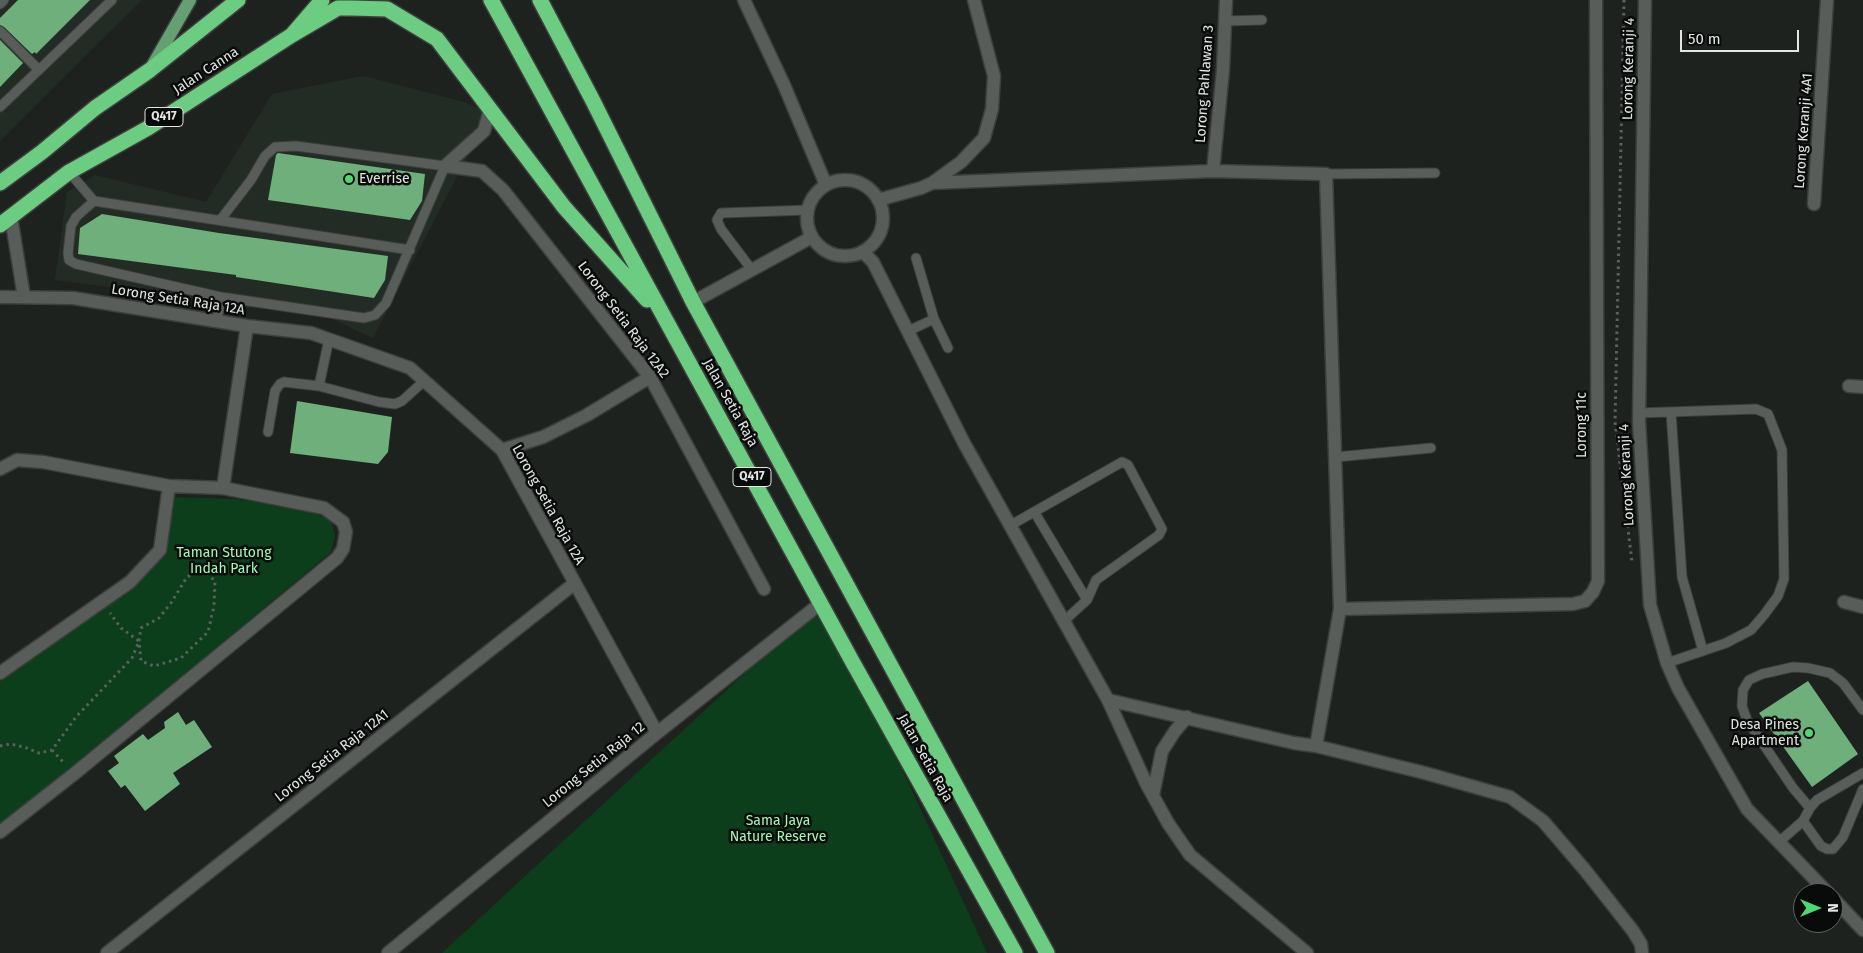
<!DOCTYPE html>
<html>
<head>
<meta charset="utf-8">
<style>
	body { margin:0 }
	#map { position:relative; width:1863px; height:953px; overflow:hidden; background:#1e221f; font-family:"Fira Sans",sans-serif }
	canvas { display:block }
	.north { position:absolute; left:1793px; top:883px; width:50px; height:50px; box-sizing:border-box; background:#090b0a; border:1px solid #606261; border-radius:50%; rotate:90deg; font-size:14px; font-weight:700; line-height:20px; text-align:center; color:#e3e5e3 }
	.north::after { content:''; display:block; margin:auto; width:18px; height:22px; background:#4fd675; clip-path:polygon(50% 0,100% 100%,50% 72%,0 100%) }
	.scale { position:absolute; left:1680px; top:30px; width:119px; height:22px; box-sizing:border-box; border:2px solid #e3e5e3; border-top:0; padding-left:6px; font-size:15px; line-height:18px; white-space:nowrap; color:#e3e5e3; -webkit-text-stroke:4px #090b0a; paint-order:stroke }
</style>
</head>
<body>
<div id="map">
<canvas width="1863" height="953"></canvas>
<div class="north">N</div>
<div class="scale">50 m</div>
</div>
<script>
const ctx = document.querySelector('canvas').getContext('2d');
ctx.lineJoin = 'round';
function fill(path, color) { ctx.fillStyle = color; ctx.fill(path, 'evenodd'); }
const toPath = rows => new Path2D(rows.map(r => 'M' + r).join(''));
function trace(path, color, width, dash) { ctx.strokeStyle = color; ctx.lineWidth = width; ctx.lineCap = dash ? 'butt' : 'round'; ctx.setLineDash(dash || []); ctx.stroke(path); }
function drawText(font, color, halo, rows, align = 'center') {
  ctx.font = font + ' "Fira Sans",sans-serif'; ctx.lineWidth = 5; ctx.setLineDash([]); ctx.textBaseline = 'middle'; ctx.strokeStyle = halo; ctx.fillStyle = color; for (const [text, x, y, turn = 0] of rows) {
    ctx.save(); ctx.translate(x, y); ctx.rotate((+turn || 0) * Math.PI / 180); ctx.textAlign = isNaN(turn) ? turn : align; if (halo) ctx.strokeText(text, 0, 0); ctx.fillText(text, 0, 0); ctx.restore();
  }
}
fill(toPath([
	[0,0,142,0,0,141],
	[363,76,464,102,490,113,373,338,324,315,55,280,67,192,95,175,206,202,272,94]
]), '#232c24');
fill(toPath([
	[175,497,234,499,308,509,331,521,335,536,331,552,71,769,0,826,0,676,161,551],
	[821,603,852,661,987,953,442,953]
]), '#0c3e1b');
fill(toPath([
	[18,0,90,0,36,54,35,52,32,54,4,27,0,25,0,18],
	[0,40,23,63,0,87],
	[278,153,425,174,422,201,410,220,268,200,276,155],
	[102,214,219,233,388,256,385,280,374,298,236,277,236,275,78,254,80,228],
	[297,401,392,417,388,452,378,464,290,453],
	[1808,681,1858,754,1812,787,1759,713],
	[178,712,186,725,194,720,212,747,173,773,180,784,145,811,125,785,121,788,108,771,119,763,114,756,143,734,148,740,165,728,164,722]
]), '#6eaf7b');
const lane = toPath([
	[0,4,4,0],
	[1225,21,1262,20],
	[0,31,39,70],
	[0,107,112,0],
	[69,172,94,201,410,250],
	[1326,174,1435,173],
	[94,201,76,217,71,226,68,253,69,260,76,264,221,297,364,318,375,315,386,303,445,166,296,146,275,147,265,156,251,180,221,219],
	[916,258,934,319,948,348],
	[752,270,721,229,717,220,721,213,808,210],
	[217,321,221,297],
	[908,331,934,319],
	[319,386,329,339],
	[1671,412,1682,577,1703,651],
	[1639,413,1756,409,1768,414,1782,450,1784,579,1778,596,1764,615,1751,630,1726,643,1667,663],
	[268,432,275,391,280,384,284,382,319,386,379,402,395,404,402,401,424,381],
	[1336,457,1431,448],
	[1035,513,1087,600],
	[1011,525,1122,462,1128,465,1162,529,1159,535,1096,580,1087,600,1064,621],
	[1810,808,1817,800,1863,773],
	[1803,821,1810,808,1793,788,1747,720,1742,706,1743,690,1749,680,1762,674,1793,667,1808,668,1830,673,1843,683,1863,710],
	[1779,842,1803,821,1821,846,1827,849,1833,849,1843,837,1863,789]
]);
const street = toPath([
	[744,0,784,85,826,185],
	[1645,0,1639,421,1650,605,1667,663,1678,688,1747,809,1828,893],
	[445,166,482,171,503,190,650,377,764,589],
	[445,166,484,131,490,109],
	[1213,171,1223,70,1226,0],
	'807 218a38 38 0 1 1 76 0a38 38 0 1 1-76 0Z',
	[932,183,961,162,984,138,992,109,994,76,974,0],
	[878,200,921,188,932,183,1213,171,1326,174,1340,609,1316,746],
	[1814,204,1827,0],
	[11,217,24,297],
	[863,252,873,262,964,443,1108,700,1146,783,1168,823,1190,855,1307,953],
	[0,297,73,298,247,326,311,333,410,368,502,450,657,733],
	[693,302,812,237],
	[1849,386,1863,387],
	[502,450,543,437,587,415,650,377],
	[0,469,17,460,43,462,169,486,223,488,324,508,343,522,346,532,343,549,337,558,74,774,0,832],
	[223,488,247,326],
	[1844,602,1863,607],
	[1340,609,1573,604,1585,601,1593,592,1598,581,1596,0],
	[0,673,130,582,160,550,169,486],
	[1108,700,1294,743,1316,746,1425,773,1510,797,1543,821,1585,870,1633,931,1641,944,1642,953],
	[1153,795,1162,751,1175,731,1187,717],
	[1833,898,1863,930],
	[107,953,575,583],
	[388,953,657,733,821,603]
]);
const primary = toPath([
	[151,68,190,0]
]);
const highway = toPath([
	[491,0,852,661,1015,953],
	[540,0,593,101,693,302,1047,953],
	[292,35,338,8,351,8,387,9,437,39,564,207,647,300],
	[0,183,42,152,95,108,150,70,238,0],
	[0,225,69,172,148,128,292,35,322,0]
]);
trace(lane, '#3d3f3d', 11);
trace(street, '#3d3f3d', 15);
trace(primary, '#3d3f3d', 15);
trace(highway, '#3d3f3d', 18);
trace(toPath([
	[1624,0,1615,422,1632,562],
	[202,569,215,581,214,606,208,632,181,658,154,666,141,661,139,641,141,628,159,618,171,603,187,577,202,569],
	[0,746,10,744,24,747,39,753,52,750,76,717,132,658,139,641,121,628,110,613],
	[52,750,65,764]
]), '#5d615e', 3, [2.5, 4]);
trace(lane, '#595d5a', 9);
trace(street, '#595d5a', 12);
trace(primary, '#64a072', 12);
trace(highway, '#6ccd82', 15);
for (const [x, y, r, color] of [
	[349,179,5,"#4fd675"],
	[1809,733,5,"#4fd675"]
]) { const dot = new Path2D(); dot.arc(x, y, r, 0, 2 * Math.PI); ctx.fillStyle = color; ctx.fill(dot); trace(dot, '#090b0a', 2); }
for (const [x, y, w] of [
	[164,117,38],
	[752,477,38]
]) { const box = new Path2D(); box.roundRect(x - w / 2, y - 9.5, w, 19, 4); ctx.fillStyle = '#090b0a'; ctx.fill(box); trace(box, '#e3e5e3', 1); }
drawText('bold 12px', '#e3e5e3', null, [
	["Q417",164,117],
	["Q417",752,477]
]);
drawText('14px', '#e3e5e3', '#090b0a', [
	["Lorong Keranji 4",1629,69,-89],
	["Jalan Canna",206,71,-33],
	["Lorong Pahlawan 3",1205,84,-86],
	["Lorong Keranji 4A1",1804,131,-86],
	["Lorong Setia Raja 12A",178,300,9],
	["Lorong Setia Raja 12A2",623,320,53],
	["Jalan Setia Raja",730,403,61],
	["Lorong 11c",1582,425,-90],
	["Lorong Keranji 4",1627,475,-93],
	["Lorong Setia Raja 12A",548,505,61],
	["Lorong Setia Raja 12A1",332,756,-38],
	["Jalan Setia Raja",925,758,61],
	["Lorong Setia Raja 12",594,765,-39]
]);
drawText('14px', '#e3e5e3', '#090b0a', [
	["Everrise",359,179],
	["Desa Pines",1799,725,"right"],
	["Apartment",1799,741,"right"]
], 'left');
drawText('14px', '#a2fbb4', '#090b0a', [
	["Taman Stutong",224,553],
	["Indah Park",224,569],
	["Sama Jaya",778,821],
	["Nature Reserve",778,837]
]);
</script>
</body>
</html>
